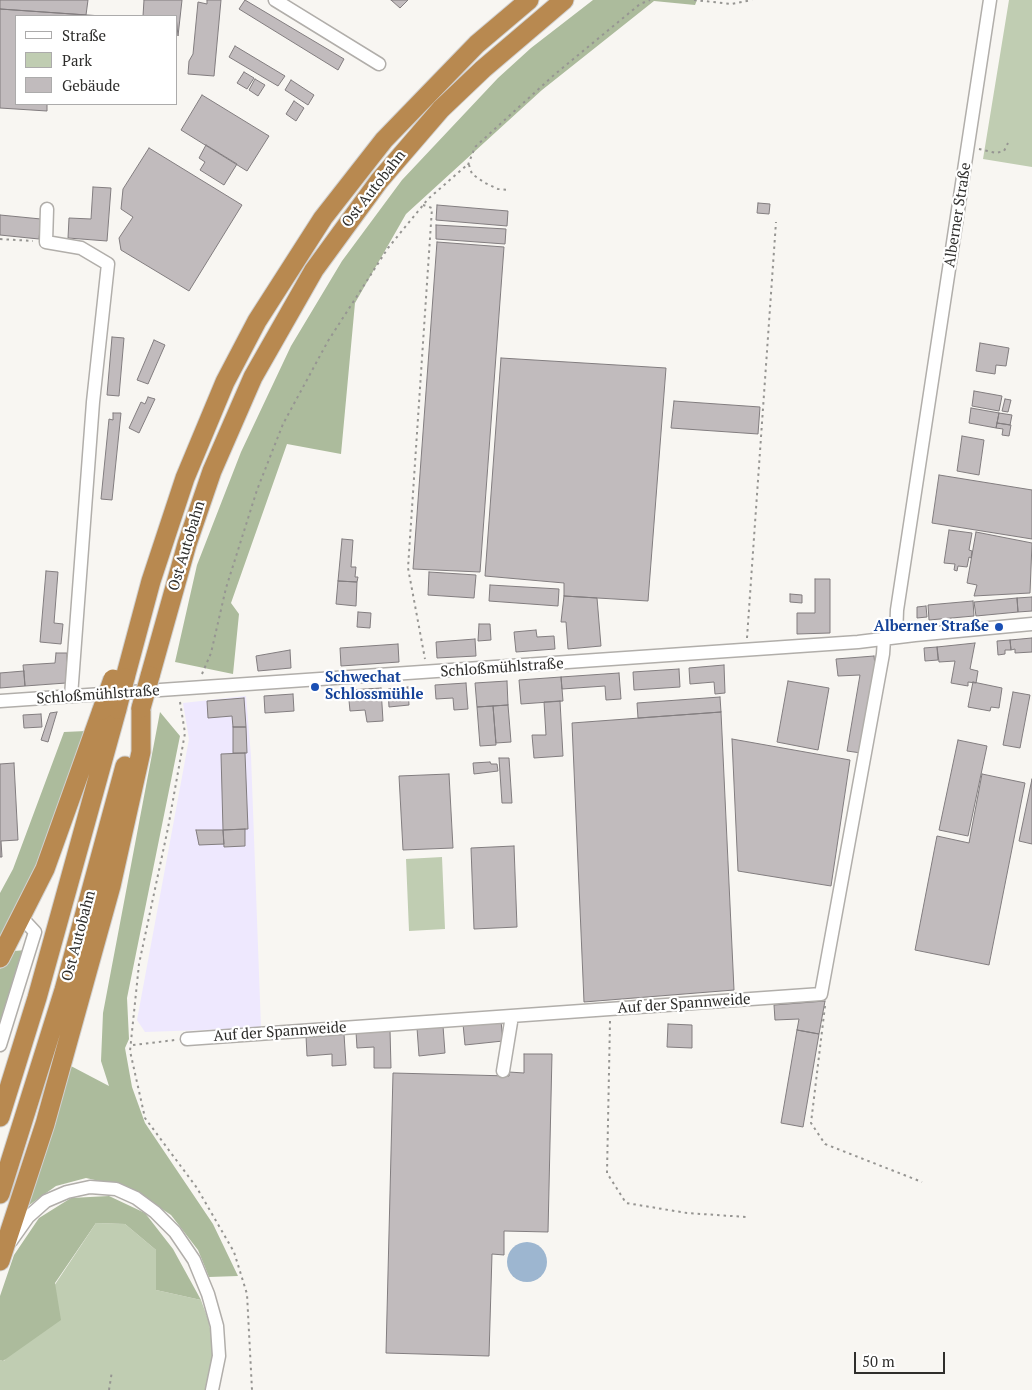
<!DOCTYPE html>
<html>
<head>
<meta charset="utf-8">
<style>
	body { margin:0 }
	#map { position:relative; width:1032px; height:1390px; overflow:hidden; background:#f8f6f2; font-family:"PT Serif",serif }
	canvas { display:block }
	.legend { position:absolute; left:15px; top:15px; width:162px; height:90px; box-sizing:border-box; background:#fff; border:1px solid #acabab; margin:0; padding:6px 9px; list-style:none; font-size:15px; color:#2f2e2c }
	.legend li { display:flex; align-items:center; gap:10px; height:25px }
	.legend b { width:25px; border:1px solid #acabab }
	.scale { position:absolute; left:854px; top:1352px; width:91px; height:22px; box-sizing:border-box; border:2px solid #2f2e2c; border-top:0; padding-left:6px; font-size:15px; line-height:18px; white-space:nowrap; color:#2f2e2c; -webkit-text-stroke:4px #fff; paint-order:stroke }
</style>
</head>
<body>
<div id="map">
<canvas width="1032" height="1390"></canvas>
<ul class="legend">
<li><b style="height:6px;background:#fff"></b>Straße</li>
<li><b style="height:14px;background:#c0cdb2"></b>Park</li>
<li><b style="height:14px;background:#c1bbbd"></b>Gebäude</li>
</ul>
<div class="scale">50 m</div>
</div>
<script>
const ctx = document.querySelector('canvas').getContext('2d');
ctx.lineJoin = 'round';
function fill(path, color) { ctx.fillStyle = color; ctx.fill(path, 'evenodd'); }
const toPath = rows => new Path2D(rows.map(r => 'M' + r).join(''));
function trace(path, color, width, dash) { ctx.strokeStyle = color; ctx.lineWidth = width; ctx.lineCap = dash ? 'butt' : 'round'; ctx.setLineDash(dash || []); ctx.stroke(path); }
function drawText(font, color, halo, rows, align = 'center') {
  ctx.font = font + ' "PT Serif",serif'; ctx.lineWidth = 4.5; ctx.setLineDash([]); ctx.textBaseline = 'middle'; ctx.strokeStyle = halo; ctx.fillStyle = color; for (const [text, x, y, turn = 0] of rows) {
    ctx.save(); ctx.translate(x, y); ctx.rotate((+turn || 0) * Math.PI / 180); ctx.textAlign = isNaN(turn) ? turn : align; if (halo) ctx.strokeText(text, 0, 0); ctx.fillText(text, 0, 0); ctx.restore();
  }
}
fill(toPath([
	[246,696,251,756,261,1028,145,1032,137,1020,189,739,183,703]
]), '#eee8fe');
fill(toPath([
	[1009,0,1032,0,1032,167,983,159],
	[442,857,445,929,409,931,406,859],
	[96,1223,125,1224,156,1250,156,1290,201,1300,209,1322,213,1348,211,1372,205,1390,0,1390,0,1360,4,1361]
]), '#c0cdb2');
fill(toPath([
	[593,0,697,0,695,5,654,1,542,90,406,214,355,303,341,454,287,444,231,603,239,614,233,674,175,662,197,565,241,452,291,346,342,261,402,180,498,78,531,48],
	[160,712,180,736,127,998,129,1039,125,1048,132,1087,145,1123,213,1224,238,1276,209,1277,198,1250,171,1215,130,1188,86,1178,56,1186,25,1208,69,1065,109,1086,101,1061,103,1013],
	[86,731,48,843,0,940,0,893,13,869,64,732],
	[26,950,0,1027,0,969,14,951],
	[109,1196,145,1213,173,1249,201,1300,156,1290,156,1250,125,1224,96,1223,55,1283,61,1320,3,1361,0,1360,0,1296,14,1255,39,1218,71,1198]
]), '#acbb9c');
fill(toPath([
	'507 1262a20 20 0 1 1 40 0a20 20 0 1 1-40 0Z'
]), '#9db6d0');
const building = toPath([
	[0,0,88,0,86,15,0,9,0,0],
	[144,0,182,0,178,36,176,16,143,16,144,0],
	[207,0,221,0,214,76,188,74,189,61,193,54,198,2,207,4,207,0],
	[245,0,344,59,338,70,239,9,245,0],
	[391,0,408,0,400,8,391,0],
	[0,9,102,16,16,16,16,104,47,104,47,111,0,108,0,9],
	[235,46,285,76,278,86,229,57,235,46],
	[244,72,254,78,247,89,237,83,244,72],
	[255,79,265,85,258,96,249,90,255,79],
	[291,80,314,95,308,105,285,90,291,80],
	[202,95,269,136,247,171,181,130,202,95],
	[294,101,304,108,296,121,286,114,294,101],
	[206,145,237,164,224,185,200,170,205,162,199,158,206,145],
	[149,148,242,205,189,291,121,250,119,238,133,217,121,209,123,189,149,148],
	[93,187,111,188,107,241,68,238,69,218,91,219,93,187],
	[758,203,770,204,769,214,757,213,758,203],
	[437,205,508,211,507,226,436,220,437,205],
	[0,215,41,219,39,239,0,235,0,215],
	[436,225,506,229,505,244,436,239,436,225],
	[437,242,504,247,480,572,413,569,437,242],
	[112,337,124,338,119,396,107,395,112,337],
	[154,340,165,345,148,384,137,380,154,340],
	[980,343,1009,348,1006,366,996,365,995,374,976,371,980,343],
	[501,358,666,368,648,601,564,596,564,583,485,576,501,358],
	[974,391,1002,396,999,411,972,406,974,391],
	[148,397,155,399,139,433,129,428,141,402,145,404,148,397],
	[1005,399,1011,400,1008,412,1002,411,1005,399],
	[674,401,760,407,758,434,671,428,674,401],
	[971,408,999,413,996,428,969,423,971,408],
	[113,413,121,413,112,500,101,499,109,419,113,420,113,413],
	[999,413,1012,415,1010,425,997,423,999,413],
	[997,423,1011,425,1009,436,1002,435,1003,429,996,428,997,423],
	[962,436,984,440,979,475,957,471,962,436],
	[939,475,1032,490,1032,539,932,523,939,475],
	[949,530,972,533,969,550,972,551,971,558,969,557,967,567,958,566,957,571,954,570,955,564,944,563,949,530],
	[976,532,1032,543,1030,593,974,596,977,585,967,583,976,532],
	[342,539,353,540,351,567,356,567,355,577,358,577,357,582,338,581,342,539],
	[46,571,58,572,54,623,63,624,61,644,40,642,46,571],
	[429,572,476,575,474,598,428,595,429,572],
	[815,579,830,579,830,633,797,634,797,613,815,613,815,579],
	[338,581,357,582,356,606,336,604,338,581],
	[490,585,559,589,558,606,489,601,490,585],
	[790,594,802,595,802,603,790,602,790,594],
	[564,596,597,598,601,646,568,649,566,622,561,622,564,596],
	[1032,597,1032,611,1018,612,1017,598,1032,597],
	[1017,598,1018,612,976,616,974,602,1017,598],
	[973,601,974,616,929,620,928,605,973,601],
	[926,606,927,617,917,618,917,607,926,606],
	[358,612,371,613,370,628,357,627,358,612],
	[479,624,490,624,491,640,478,641,479,624],
	[536,630,537,637,554,636,555,649,516,652,514,632,536,630],
	[1032,638,1032,652,1015,653,1015,649,1011,650,1010,640,1032,638],
	[475,639,476,656,437,658,436,642,475,639],
	[1010,640,1011,650,1005,650,1005,654,998,655,997,641,1010,640],
	[975,643,970,669,978,671,976,683,968,682,968,686,951,683,955,661,939,662,937,647,975,643],
	[398,644,399,662,341,666,340,648,398,644],
	[937,647,938,660,925,661,924,648,937,647],
	[290,650,291,668,258,671,256,656,290,650],
	[56,653,67,653,66,683,25,686,23,665,55,663,56,653],
	[874,656,876,674,861,753,847,751,860,675,838,676,836,659,874,656],
	[724,665,725,693,715,694,714,682,690,684,689,668,724,665],
	[679,669,680,687,634,690,633,672,679,669],
	[24,671,25,686,0,688,0,673,24,671],
	[619,673,621,699,606,700,605,686,562,689,561,677,619,673],
	[561,677,563,701,521,704,519,680,561,677],
	[507,681,508,705,477,707,475,683,507,681],
	[788,681,829,688,818,750,777,742,788,681],
	[973,682,1002,688,999,708,991,707,990,711,968,707,973,682],
	[466,683,468,709,454,710,453,698,436,699,435,685,466,683],
	[408,687,409,705,389,707,388,689,408,687],
	[381,688,383,721,367,722,365,710,350,711,348,690,381,688],
	[1013,692,1030,695,1020,748,1003,745,1013,692],
	[293,694,294,711,265,713,264,696,293,694],
	[720,697,721,712,638,718,637,703,720,697],
	[244,698,246,727,233,727,232,716,208,718,207,701,244,698],
	[560,701,563,756,534,758,532,735,546,735,544,702,560,701],
	[508,705,511,742,496,743,493,706,508,705],
	[493,706,496,745,480,746,477,707,493,706],
	[57,712,48,742,41,740,50,713,57,712],
	[721,712,734,990,584,1002,572,723,721,712],
	[41,714,42,727,24,728,23,715,41,714],
	[233,727,246,727,247,753,233,753,233,727],
	[732,739,850,760,831,886,738,871,732,739],
	[958,740,987,746,968,836,939,830,958,740],
	[245,753,248,829,223,830,221,754,245,753],
	[499,758,509,758,512,803,502,803,499,758],
	[490,762,491,764,497,764,498,771,474,774,473,763,490,762],
	[14,763,18,840,1,841,2,857,0,857,0,764,14,763],
	[449,774,453,848,403,850,399,776,449,774],
	[982,774,1025,783,989,965,915,950,937,836,969,843,982,774],
	[1032,779,1032,844,1019,841,1032,779],
	[245,829,245,846,224,847,223,830,245,829],
	[196,830,223,830,224,844,199,845,196,830],
	[514,846,517,927,474,929,471,848,514,846],
	[825,1001,819,1034,797,1030,799,1019,775,1020,774,1005,825,1001],
	[501,1021,503,1041,465,1045,463,1024,501,1021],
	[668,1024,692,1025,692,1048,667,1047,668,1024],
	[443,1026,445,1053,419,1056,417,1028,443,1026],
	[390,1030,391,1068,374,1068,374,1047,357,1048,356,1032,390,1030],
	[797,1030,819,1034,803,1127,781,1123,797,1030],
	[344,1034,346,1065,332,1066,332,1054,307,1056,306,1036,344,1034],
	[524,1054,552,1054,548,1232,504,1231,504,1255,492,1254,489,1356,386,1353,393,1073,509,1076,509,1072,524,1073,524,1054]
]);
fill(building, '#c1bbbd');
trace(building, '#827d7f', 1);
const minor = toPath([
	[275,0,379,64],
	[47,209,46,242,81,248,108,264,93,402,71,696],
	[896,637,897,610,990,0],
	[0,701,858,642,915,635,1032,624],
	[187,1039,821,994,883,654,884,639],
	[0,1045,35,932,22,918],
	[503,1071,512,1016],
	[11,1241,28,1217,46,1201,67,1192,90,1187,116,1189,136,1198,155,1212,175,1232,194,1260,208,1294,217,1326,219,1356,212,1390]
]);
const highway = toPath([
	[150,676,187,544,212,471,253,377,314,270,379,181,441,109,483,69,564,0],
	[125,678,151,581,185,478,225,382,257,321,323,218,384,140,477,44,529,0],
	[0,958,45,869,102,710],
	[0,1117,37,998,117,709],
	[0,1194,64,990,125,766],
	[0,1261,45,1124,111,886,141,752,141,708]
]);
trace(minor, '#b1aeaa', 15);
trace(highway, '#d1d1d1', 21);
trace(toPath([
	[694,0,732,4,752,0],
	[979,149,996,153,1004,151,1008,143],
	[468,165,475,147,554,75,640,4,650,0],
	[423,205,432,208,408,568,425,659],
	[0,239,33,241],
	[747,638,776,222],
	[202,674,211,653,226,588,257,490,283,424,328,341,388,248,428,199,467,165,469,165,472,174,485,183,498,189,510,190],
	[180,702,185,733,168,828,139,964,130,1051,145,1118,197,1188,234,1252,247,1294,252,1390],
	[825,1006,811,1123,825,1144,922,1182],
	[610,1021,607,1173,626,1203,687,1213,746,1217],
	[133,1045,175,1040],
	[109,1390,112,1371]
]), '#969592', 2, [2.5, 4]);
trace(minor, '#fff', 12);
trace(highway, '#b88950', 19);
const highwayBridge = toPath([
	[141,708,150,676],
	[117,709,125,678],
	[102,710,113,679]
]);
trace(highwayBridge, '#d1d1d1', 21, []);
trace(highwayBridge, '#b88950', 19);
for (const [x, y, r, color] of [
	[999,627,5,"#1a4fb4"],
	[315,687,5,"#1a4fb4"]
]) { const dot = new Path2D(); dot.arc(x, y, r, 0, 2 * Math.PI); ctx.fillStyle = color; ctx.fill(dot); trace(dot, '#fff', 2); }
drawText('15px', '#2f2e2c', '#fff', [
	["Ost Autobahn",374,189,-52],
	["Alberner Straße",958,215,-81],
	["Ost Autobahn",187,546,-73],
	["Schloßmühlstraße",502,668,-4],
	["Schloßmühlstraße",98,695,-4],
	["Ost Autobahn",79,936,-75],
	["Auf der Spannweide",684,1004,-4],
	["Auf der Spannweide",280,1032,-4]
]);
drawText('bold 15px', '#164399', '#fff', [
	["Alberner Straße",989,627],
	["Schwechat",325,678,"left"],
	["Schlossmühle",325,695,"left"]
], 'right');
</script>
</body>
</html>
